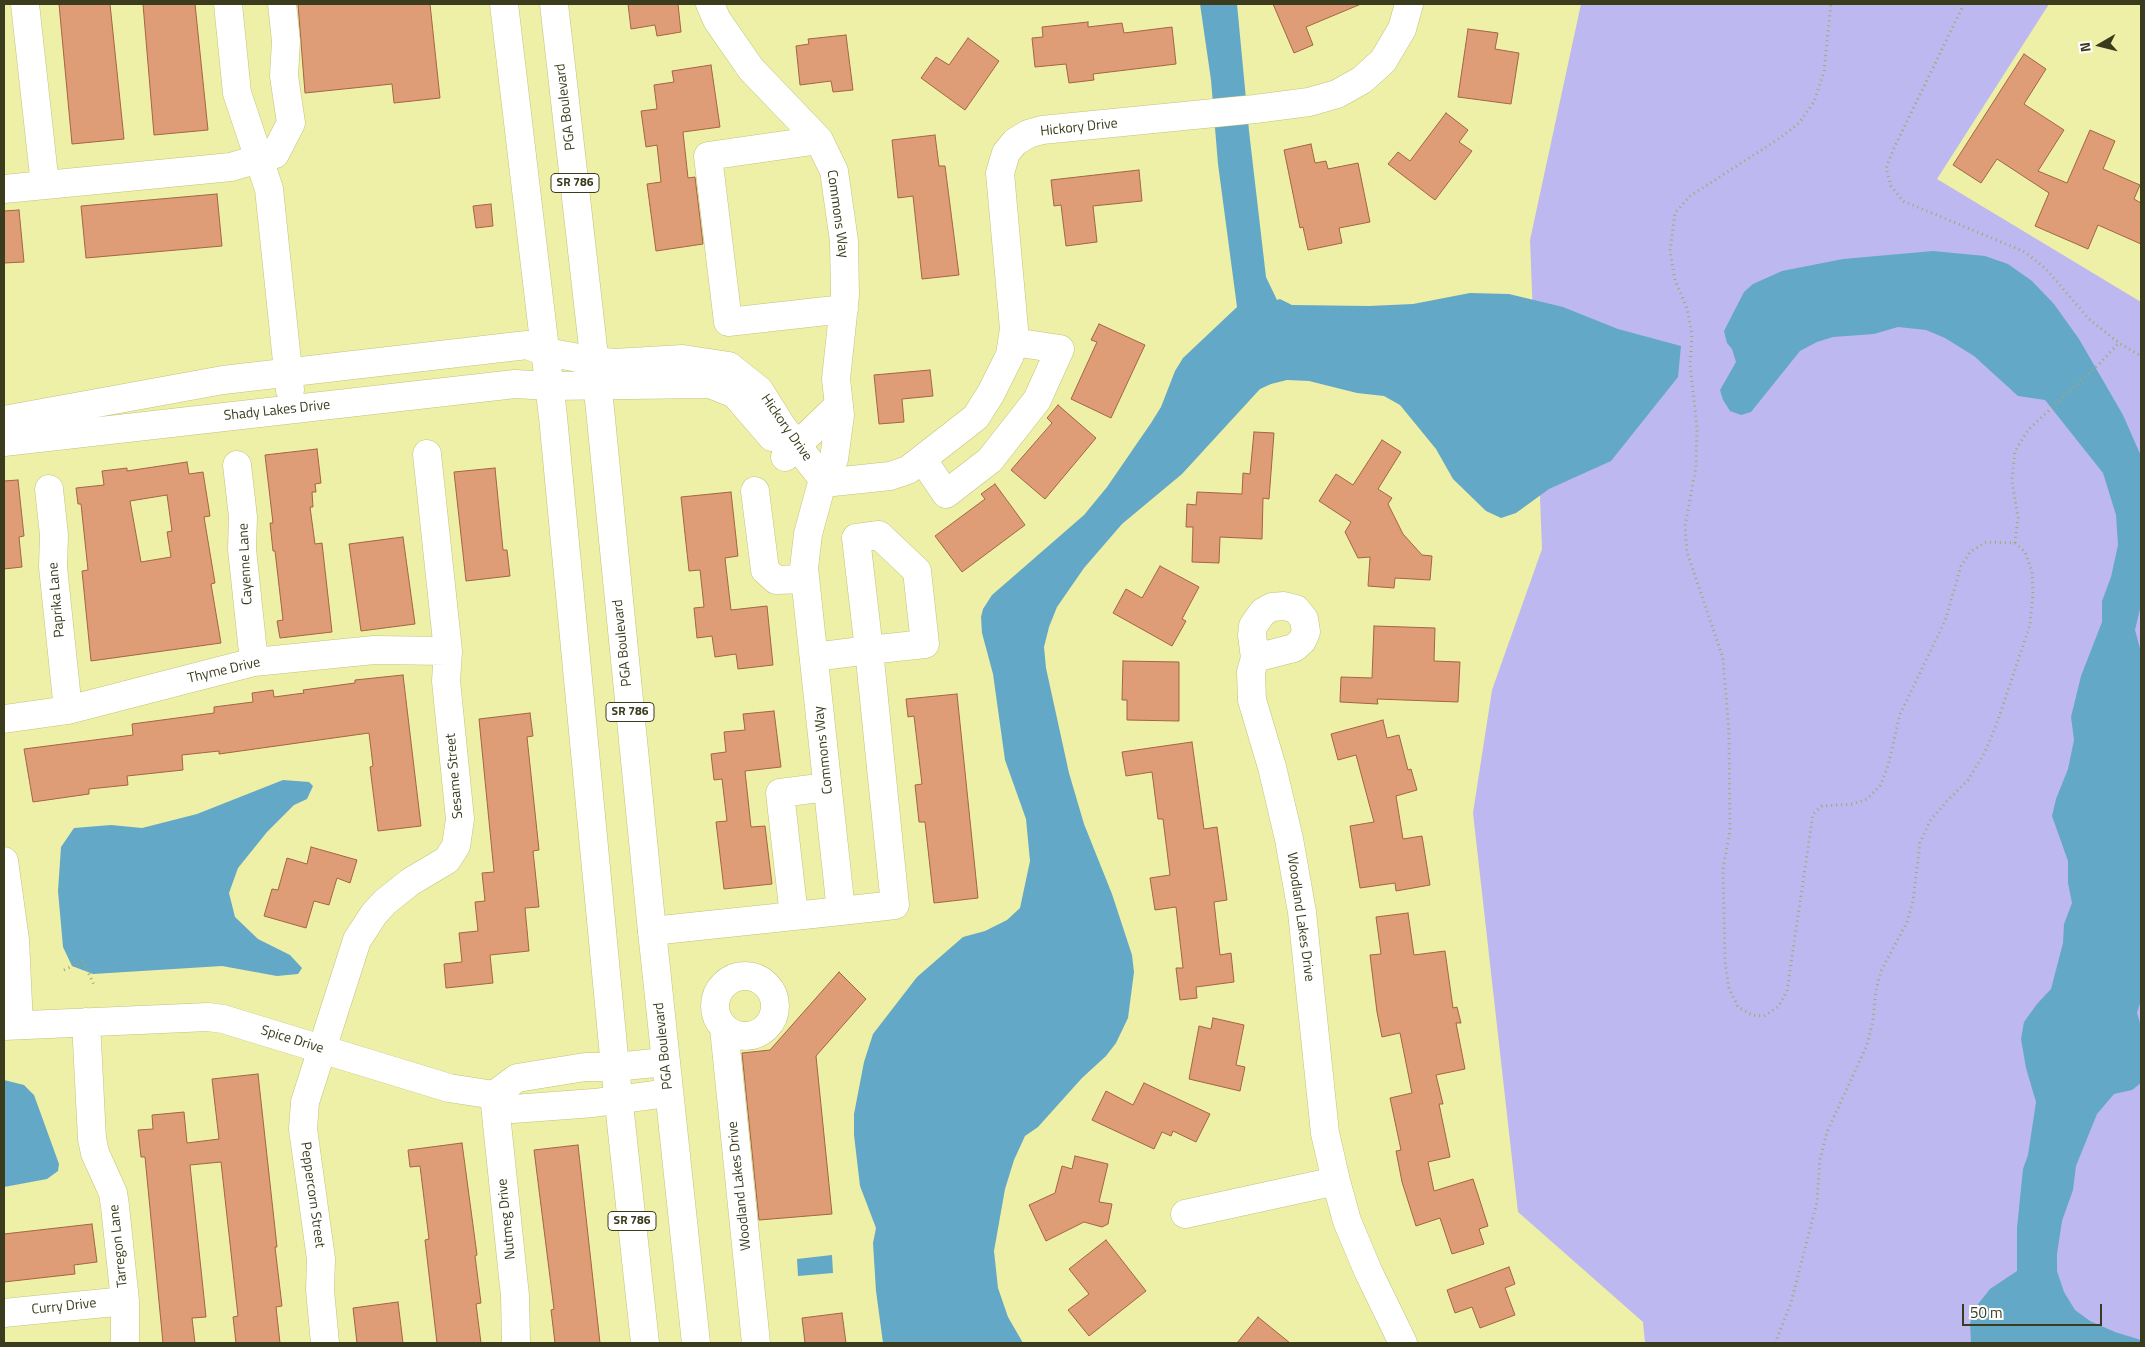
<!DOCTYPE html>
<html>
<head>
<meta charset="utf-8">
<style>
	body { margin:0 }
	#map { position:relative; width:2145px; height:1347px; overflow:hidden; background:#edf0a6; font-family:"Titillium Web",sans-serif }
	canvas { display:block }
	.frame { position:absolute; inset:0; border:5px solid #3b3c1e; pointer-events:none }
	.north { position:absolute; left:2075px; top:20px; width:50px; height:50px; -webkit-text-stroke:4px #fff; paint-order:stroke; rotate:262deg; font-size:14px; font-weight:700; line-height:20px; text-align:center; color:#3b3c1e }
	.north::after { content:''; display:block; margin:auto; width:18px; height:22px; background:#3b3c1e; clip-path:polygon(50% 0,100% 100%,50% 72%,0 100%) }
	.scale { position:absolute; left:1962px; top:1304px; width:140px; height:22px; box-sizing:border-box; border:2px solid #3b3c1e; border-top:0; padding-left:6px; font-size:15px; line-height:18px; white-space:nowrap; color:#3b3c1e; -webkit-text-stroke:4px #fff; paint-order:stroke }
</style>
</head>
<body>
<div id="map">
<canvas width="2145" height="1347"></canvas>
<div class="frame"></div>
<div class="north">N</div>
<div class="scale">50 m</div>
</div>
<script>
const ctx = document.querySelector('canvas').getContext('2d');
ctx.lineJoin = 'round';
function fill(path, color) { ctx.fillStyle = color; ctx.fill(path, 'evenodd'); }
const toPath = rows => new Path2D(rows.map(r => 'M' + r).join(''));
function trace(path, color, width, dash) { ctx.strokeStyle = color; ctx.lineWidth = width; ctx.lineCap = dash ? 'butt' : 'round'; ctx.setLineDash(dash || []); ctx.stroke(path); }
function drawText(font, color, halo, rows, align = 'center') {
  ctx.font = font + ' "Titillium Web",sans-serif'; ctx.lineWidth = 5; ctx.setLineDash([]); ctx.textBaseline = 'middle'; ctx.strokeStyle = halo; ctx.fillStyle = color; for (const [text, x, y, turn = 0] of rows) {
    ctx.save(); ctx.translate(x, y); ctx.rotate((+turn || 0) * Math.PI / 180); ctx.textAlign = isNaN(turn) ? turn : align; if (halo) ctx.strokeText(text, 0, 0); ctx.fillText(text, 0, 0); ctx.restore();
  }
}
fill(toPath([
	[1581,4,2049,4,1937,179,2141,302,2141,1343,1645,1343,1643,1322,1518,1212,1473,813,1492,690,1542,549,1530,240]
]), '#beb8f0');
fill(toPath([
	[1200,4,1237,4,1249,131,1266,277,1277,300,1280,299,1292,305,1369,306,1413,304,1470,293,1509,294,1563,307,1618,329,1681,346,1678,377,1611,461,1549,489,1516,513,1501,518,1486,511,1453,479,1436,449,1400,405,1384,396,1357,393,1309,381,1287,380,1271,384,1260,389,1182,474,1122,524,1084,568,1057,607,1049,627,1044,647,1046,668,1069,773,1084,824,1112,894,1132,955,1134,972,1128,1018,1116,1043,1106,1056,1082,1078,1038,1127,1025,1136,1014,1160,1005,1189,994,1251,998,1288,1008,1317,1023,1343,883,1343,876,1291,873,1243,876,1228,860,1186,854,1135,854,1114,864,1062,873,1034,917,977,963,937,985,931,1007,920,1020,908,1030,861,1026,819,1005,760,993,674,982,633,981,617,983,609,992,595,1084,515,1107,487,1151,423,1161,407,1175,371,1183,358,1237,307,1218,164,1211,80],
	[1933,251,1985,256,2008,264,2032,281,2054,304,2079,339,2123,415,2141,456,2141,605,2135,630,2141,652,2141,1000,2137,1013,2141,1026,2141,1083,2132,1090,2114,1094,2097,1114,2076,1166,2073,1190,2062,1221,2057,1254,2057,1271,2064,1292,2075,1310,2090,1321,2115,1332,2141,1340,2141,1343,1971,1343,1970,1323,1978,1304,1990,1289,2017,1271,2017,1228,2023,1169,2028,1155,2036,1102,2026,1068,2021,1039,2024,1022,2037,1004,2051,989,2063,943,2064,924,2072,903,2068,883,2068,861,2052,816,2056,799,2068,769,2074,740,2071,717,2081,676,2102,622,2102,601,2111,577,2118,545,2116,515,2103,473,2045,400,2018,396,1974,356,1945,338,1926,330,1898,327,1874,334,1833,337,1817,342,1800,351,1751,412,1741,415,1730,411,1723,400,1720,390,1736,362,1732,349,1727,343,1724,331,1744,292,1753,284,1782,271,1843,259],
	[283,780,309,782,313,786,307,799,294,805,267,832,238,868,229,893,235,917,258,939,290,955,302,968,298,974,277,976,222,966,93,974,72,966,63,947,58,891,61,847,74,828,111,825,142,828,197,814],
	[4,1080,24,1085,34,1095,59,1164,58,1171,47,1179,4,1187],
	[832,1255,833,1273,798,1276,797,1259]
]), '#64a8c7');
const building = toPath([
	[59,4,110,4,124,139,72,144,59,4],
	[143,4,195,4,208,130,154,135,143,4],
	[298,4,430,4,440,98,394,103,392,84,305,93,298,4],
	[628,4,678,4,681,32,657,36,655,25,631,29,628,4],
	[1273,4,1361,4,1306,27,1313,45,1294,53,1273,4],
	[1088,22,1088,27,1122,23,1124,33,1172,27,1176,64,1093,74,1094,80,1069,83,1066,64,1035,67,1032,38,1043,37,1042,27,1088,22],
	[1468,29,1498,33,1495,49,1519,53,1511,104,1458,97,1468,29],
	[846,35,853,90,833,92,831,81,800,85,796,46,809,44,808,39,846,35],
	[968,38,999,61,965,110,921,78,936,57,949,65,968,38],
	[2024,54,2046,69,2024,104,2064,130,2038,171,2067,183,2090,130,2115,141,2103,169,2140,185,2134,199,2141,203,2141,244,2098,225,2088,249,2035,226,2049,193,1997,159,1981,183,1953,165,2024,54],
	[711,65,720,127,683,132,688,178,695,177,703,244,656,251,647,184,661,182,657,145,646,147,641,111,657,109,654,85,674,82,672,71,711,65],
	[1446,113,1468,130,1459,142,1472,151,1435,200,1388,164,1398,152,1410,161,1446,113],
	[935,135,939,166,945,166,959,275,922,279,913,196,898,198,892,140,935,135],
	[1311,144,1315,163,1326,161,1328,169,1358,163,1370,222,1339,228,1342,243,1308,250,1303,227,1300,228,1284,150,1311,144],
	[1139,170,1142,201,1093,206,1097,242,1066,246,1061,205,1054,206,1051,180,1139,170],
	[217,194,222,246,86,258,81,206,217,194],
	[491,204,493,226,476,228,473,206,491,204],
	[19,210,24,262,4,263,4,211,19,210],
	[1099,324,1145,345,1111,418,1071,399,1097,342,1091,340,1099,324],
	[930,370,933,396,902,399,904,422,879,424,874,375,930,370],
	[1058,405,1096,438,1045,499,1011,470,1052,423,1047,418,1058,405],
	[1254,432,1274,433,1269,499,1263,498,1262,539,1220,537,1219,563,1192,562,1193,527,1186,527,1187,504,1196,505,1197,492,1242,494,1243,473,1250,474,1254,432],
	[1382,440,1401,452,1378,489,1392,498,1388,504,1403,534,1422,555,1432,556,1430,580,1395,578,1394,588,1368,586,1370,557,1358,558,1345,532,1351,522,1319,501,1336,474,1353,485,1382,440],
	[317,449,321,483,315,484,316,492,312,492,313,507,310,507,315,544,322,543,332,632,280,638,277,621,283,620,275,551,273,551,270,523,273,523,265,455,317,449],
	[187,462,189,474,203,472,210,516,204,517,215,583,211,584,221,643,91,661,82,571,88,570,81,504,78,504,76,488,104,485,102,471,127,468,127,471,187,462],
	[167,495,172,531,167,532,171,557,141,562,130,501,167,495],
	[495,468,503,550,507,550,510,576,466,581,454,472,495,468],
	[18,480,24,536,19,537,22,567,4,569,4,481,18,480],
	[995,484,1025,525,962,572,935,536,985,499,981,494,995,484],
	[731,492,738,556,725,558,731,610,767,606,773,665,738,669,736,654,715,657,712,636,697,638,694,608,704,607,700,570,689,571,681,497,731,492],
	[403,537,415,624,361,631,349,544,403,537],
	[1160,566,1199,587,1182,619,1186,621,1172,646,1113,613,1126,589,1142,598,1160,566],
	[1374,626,1435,628,1434,661,1460,662,1458,702,1377,699,1378,704,1340,702,1341,677,1372,678,1374,626],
	[1123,661,1179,662,1179,721,1127,720,1127,700,1122,700,1123,661],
	[403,675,421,826,378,831,370,767,373,766,369,733,219,754,219,751,182,755,183,770,127,776,128,785,89,789,89,794,33,802,24,749,133,735,132,724,214,713,214,707,253,702,252,693,273,690,274,697,304,693,303,690,355,683,355,680,403,675],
	[957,694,978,898,934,903,925,822,919,822,915,785,922,784,914,716,908,717,906,699,957,694],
	[774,711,781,767,745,771,751,827,765,826,772,884,724,889,716,822,727,821,722,779,714,780,711,754,726,752,724,732,745,730,743,714,774,711],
	[530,713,533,736,527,737,539,850,533,851,539,907,525,908,529,951,490,955,493,983,446,988,444,964,462,962,459,933,478,931,475,902,485,901,482,873,494,872,479,719,530,713],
	[1383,720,1387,738,1399,735,1408,770,1411,769,1417,790,1396,796,1403,839,1422,836,1430,885,1396,891,1395,883,1360,888,1350,826,1374,822,1356,755,1338,760,1331,734,1383,720],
	[1192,742,1204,829,1217,827,1227,900,1214,902,1220,955,1231,953,1234,982,1196,987,1197,998,1180,1000,1176,968,1183,968,1176,907,1155,910,1150,878,1170,875,1163,819,1158,819,1152,772,1126,776,1122,752,1192,742],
	[311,847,357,860,350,883,337,878,329,905,314,901,306,928,264,916,272,889,278,890,287,858,307,864,311,847],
	[1408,913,1414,955,1445,951,1453,1008,1457,1007,1461,1023,1456,1023,1465,1069,1436,1075,1443,1104,1439,1104,1450,1157,1428,1162,1434,1191,1473,1179,1488,1226,1479,1229,1484,1244,1452,1254,1440,1218,1416,1226,1402,1182,1396,1151,1401,1150,1390,1098,1412,1093,1400,1033,1382,1037,1377,1012,1370,955,1381,954,1376,917,1408,913],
	[839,972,866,999,816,1056,832,1214,759,1220,742,1053,770,1050,839,972],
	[1213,1018,1244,1025,1236,1065,1245,1067,1240,1091,1189,1079,1199,1026,1211,1029,1213,1018],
	[258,1074,277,1247,275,1247,282,1306,276,1307,280,1343,236,1343,233,1317,238,1316,221,1162,190,1165,206,1317,192,1318,195,1343,163,1343,145,1157,141,1157,138,1130,153,1129,152,1115,184,1112,187,1143,219,1139,212,1079,258,1074],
	[1144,1083,1210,1114,1196,1142,1173,1131,1171,1136,1162,1132,1154,1149,1092,1120,1106,1091,1133,1105,1144,1083],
	[462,1143,477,1255,475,1256,481,1303,476,1304,481,1343,437,1343,425,1240,429,1239,420,1166,410,1167,408,1150,462,1143],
	[578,1145,600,1343,555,1343,551,1310,554,1309,534,1150,578,1145],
	[1075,1156,1108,1164,1099,1202,1112,1204,1108,1224,1102,1227,1084,1222,1046,1241,1029,1205,1055,1193,1062,1166,1072,1169,1075,1156],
	[92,1224,97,1262,74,1265,75,1274,4,1282,4,1234,92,1224],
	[1106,1240,1146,1291,1089,1336,1068,1310,1089,1294,1069,1269,1106,1240],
	[1509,1267,1515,1284,1505,1288,1515,1315,1480,1328,1472,1307,1455,1313,1447,1290,1509,1267],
	[398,1302,403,1343,357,1343,353,1308,398,1302],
	[842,1313,846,1343,805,1343,802,1318,842,1313],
	[1258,1317,1290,1343,1237,1343,1258,1317]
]);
fill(building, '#de9c77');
trace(building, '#a36542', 1);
const minor = toPath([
	[25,4,45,185],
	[228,4,237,93,269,189,290,390],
	[819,140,708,156,728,322,844,309],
	[4,189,231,167,275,154,291,123,284,76,286,41,282,4],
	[4,420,223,380,527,345,546,352,595,361,614,363,683,359,729,366,759,390,783,428,823,479,833,482,890,476,908,470,976,417,991,393,1010,355,1014,329,1000,173,1006,153,1015,142,1028,134,1042,130,1255,109,1309,102,1337,94,1362,80,1383,61,1402,29,1409,4],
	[4,442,515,384,550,386,710,384,735,394,772,437],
	[785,457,839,405],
	[923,460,946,494,990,460,1037,400,1060,349,1013,342],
	[237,465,243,517,242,549,254,662],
	[49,489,54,535,53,567,68,710],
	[755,491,765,570,776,580,805,579],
	[814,657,869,650,925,644,917,571,879,535,856,538,869,650,895,905,841,911],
	[1255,658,1294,648,1302,641,1306,632,1304,619,1296,609,1284,606,1272,607,1263,612,1253,626,1252,635,1255,658,1251,672,1252,700,1272,767,1289,839,1302,912,1325,1133,1336,1181,1347,1221,1368,1271,1403,1343],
	[4,719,68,710,254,662,374,650,448,651],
	[4,861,15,940,19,1025],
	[794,916,780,793,827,787],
	[652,931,841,911,804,568,808,534,823,479,834,459,840,415,836,379,845,295,844,241,834,171,819,140,751,69,717,20,710,4],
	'715 1006a30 30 0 1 1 60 0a30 30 0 1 1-60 0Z',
	[86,1022,92,1139,95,1153,113,1193,115,1206,125,1301,125,1343],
	[4,1026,208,1017,223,1019,449,1088,494,1095,513,1109,594,1103,668,1093],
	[724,1028,756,1343],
	[494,1095,515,1296,516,1343],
	[494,1095,517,1078,585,1067,615,1067,665,1062],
	[1185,1214,1336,1181],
	[4,1313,125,1301],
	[325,1343,320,1290,321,1259,303,1129,305,1102,357,940,374,914,385,902,410,882,447,860,456,846,460,819,446,681,448,651,427,454]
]);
const major = toPath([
	[504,4,553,417,615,1067,645,1343],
	[554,4,600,409,652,931,696,1343]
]);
trace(minor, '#c1c37b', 29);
trace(major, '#c1c37b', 29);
trace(toPath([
	[1964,4,1894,148,1886,168,1891,186,1903,201,2025,252,2046,269,2089,319,2119,343,2141,356],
	[2015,543,2018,518,2012,481,2015,451,2028,430,2100,363,2119,343],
	[64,970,83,961,95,987],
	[1775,1343,1791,1303,1817,1202,1820,1159,1827,1132,1867,1045,1873,1020,1876,990,1881,971,1907,922,1913,901,1920,843,1930,821,1948,800,1968,780,1985,752,1997,723,2030,625,2033,595,2032,571,2025,552,2015,543,1986,542,1970,552,1961,566,1945,621,1900,714,1888,766,1880,786,1867,799,1852,804,1822,806,1813,814,1787,991,1778,1007,1764,1016,1752,1015,1738,1007,1729,988,1725,962,1723,869,1730,830,1729,732,1723,658,1687,552,1685,526,1696,467,1697,427,1690,365,1692,334,1687,308,1675,280,1670,251,1675,213,1690,196,1780,138,1799,123,1814,102,1824,71,1831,4]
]), '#a4a66e', 3, [1, 4]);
trace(minor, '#fff', 28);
trace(major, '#fff', 28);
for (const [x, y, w] of [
	[575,183,48],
	[630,712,48],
	[632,1221,48]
]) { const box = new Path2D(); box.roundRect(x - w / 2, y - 9.5, w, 19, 4); ctx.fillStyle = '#fff'; ctx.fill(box); trace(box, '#3b3c1e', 1); }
drawText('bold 12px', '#3b3c1e', null, [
	["SR 786",575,183],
	["SR 786",630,712],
	["SR 786",632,1221]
]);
drawText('14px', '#3b3c1e', '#fff', [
	["PGA Boulevard",566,107,-97],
	["Hickory Drive",1079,128,-6],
	["Commons Way",837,214,82],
	["Shady Lakes Drive",277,411,-6],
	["Hickory Drive",786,428,55],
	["Cayenne Lane",246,564,-93],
	["Paprika Lane",57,600,-95],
	["PGA Boulevard",623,643,-96],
	["Thyme Drive",224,671,-13],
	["Commons Way",824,750,-96],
	["Sesame Street",455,776,-95],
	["Woodland Lakes Drive",1300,917,82],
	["Spice Drive",292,1040,17],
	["PGA Boulevard",664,1046,-96],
	["Woodland Lakes Drive",740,1186,-96],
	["Peppercorn Street",312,1195,82],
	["Nutmeg Drive",507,1219,-96],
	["Tarregon Lane",119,1246,-96],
	["Curry Drive",64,1307,-6]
]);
</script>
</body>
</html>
